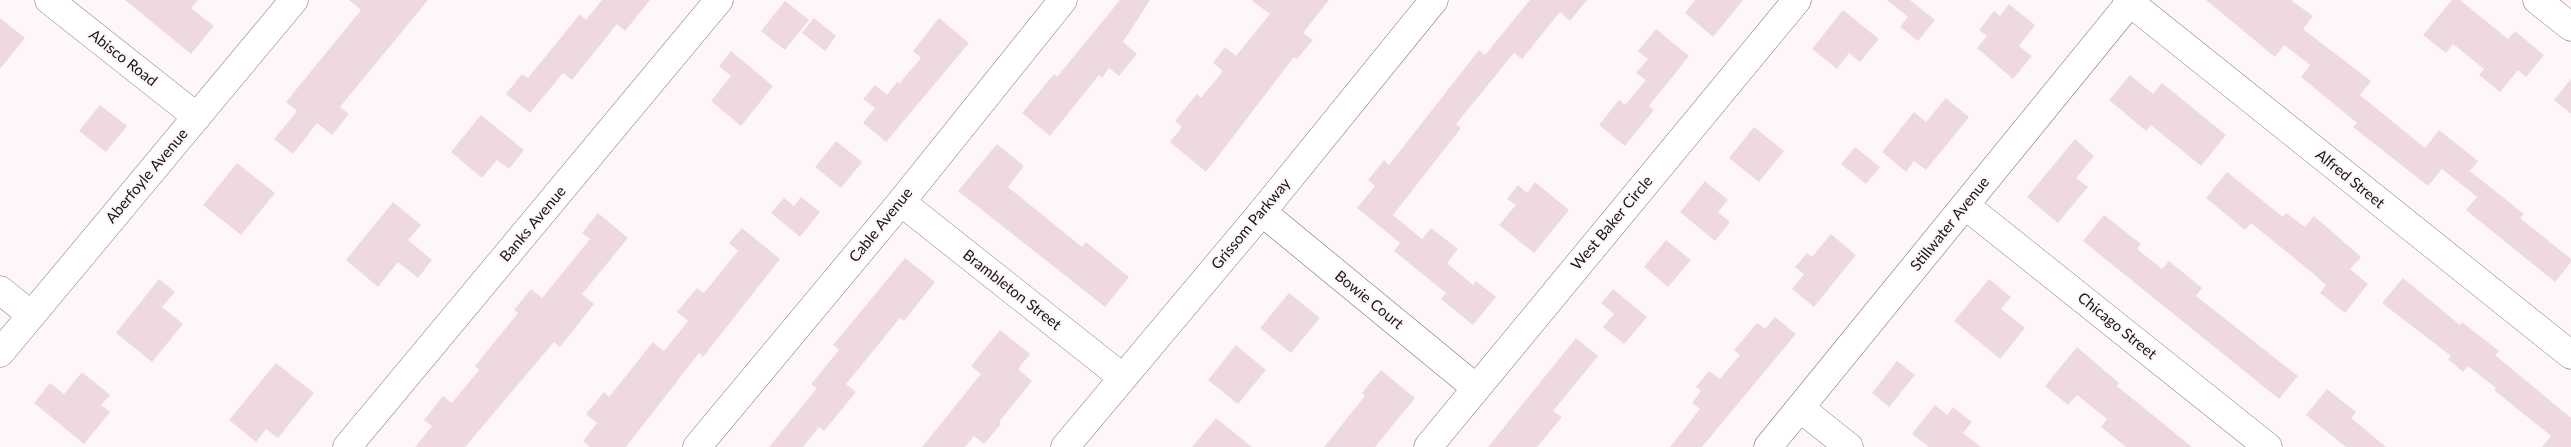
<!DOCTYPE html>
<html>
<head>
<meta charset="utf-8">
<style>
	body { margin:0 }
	canvas { display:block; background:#fff6f9 }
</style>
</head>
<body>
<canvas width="2571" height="447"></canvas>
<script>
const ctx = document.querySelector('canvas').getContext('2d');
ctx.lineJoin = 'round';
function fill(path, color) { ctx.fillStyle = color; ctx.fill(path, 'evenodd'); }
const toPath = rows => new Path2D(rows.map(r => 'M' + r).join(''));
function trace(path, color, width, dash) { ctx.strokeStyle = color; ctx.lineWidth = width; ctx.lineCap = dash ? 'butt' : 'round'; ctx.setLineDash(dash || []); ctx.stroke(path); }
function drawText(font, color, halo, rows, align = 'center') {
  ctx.font = font + ' Lato,sans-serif'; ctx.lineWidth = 4.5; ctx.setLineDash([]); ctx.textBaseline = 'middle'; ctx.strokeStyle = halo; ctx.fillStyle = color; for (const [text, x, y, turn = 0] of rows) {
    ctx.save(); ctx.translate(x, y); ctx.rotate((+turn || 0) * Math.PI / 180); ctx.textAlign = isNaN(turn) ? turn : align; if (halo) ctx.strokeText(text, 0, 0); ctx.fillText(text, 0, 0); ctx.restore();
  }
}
fill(toPath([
	[125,0,198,0,191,8,214,26,191,54],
	[349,0,428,0,340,107,349,114,332,135,317,123,293,154,274,139,297,111,286,102,361,10],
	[602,0,650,0,625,31,617,24,572,80,563,73,530,113,506,94,522,74,528,78,580,14,586,20],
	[1120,0,1150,0,1123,42,1137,54,1119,76,1109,68,1102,78,1099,75,1050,136,1022,113,1054,74,1057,77],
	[1251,0,1329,0,1303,33,1313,40,1297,59,1294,57,1206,172,1170,142,1182,127,1175,121,1197,94,1201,98,1223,71,1213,63,1225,47,1236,56,1270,14],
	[1530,0,1587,0,1570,21,1560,12,1522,59,1514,53,1456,124,1461,128,1393,215,1422,239,1431,228,1458,249,1447,263,1473,285,1476,281,1496,297,1473,325,1441,299,1446,293,1394,251,1400,243,1357,208,1375,186,1368,180,1384,160,1389,165,1479,50,1485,55],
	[1695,0,1743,0,1713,37,1685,13],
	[1887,0,1910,0,1935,20,1918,41,1900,27,1908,17],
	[2206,0,2291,0,2313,16,2303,29,2371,81,2360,95,2425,148,2439,130,2478,161,2470,171,2524,214,2520,218,2571,259,2571,262,2555,282,2466,210,2477,197,2442,169,2428,186,2353,127,2357,123,2301,77,2310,65,2284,45,2275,57],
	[2452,0,2460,0,2508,39,2515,31,2544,55,2526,77,2518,70,2500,92,2479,75,2484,69,2453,44,2446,53,2423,35],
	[785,1,809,20,785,50,761,31],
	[2009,4,2035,25,2019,46,2032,56,2013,79,1977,48,1987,36,1979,30,1994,11,2000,16],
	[1843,10,1879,39,1860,62,1849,53,1837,69,1812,49],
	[0,18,25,38,0,69],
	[814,18,836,36,825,51,802,33],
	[939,18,969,43,886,142,863,123,875,108,863,99,875,85,887,95,897,82,899,84,921,58,913,51],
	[1656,29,1689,56,1649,106,1654,110,1625,146,1599,125,1619,100,1625,105,1646,80,1636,73,1648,59,1638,51],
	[731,51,773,86,741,126,711,101,731,76,719,66],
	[2130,75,2153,94,2162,83,2226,135,2201,166,2151,125,2146,131,2109,100],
	[2571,79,2571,114,2554,100],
	[1946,98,1969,117,1926,170,1914,161,1906,172,1882,152,1914,112,1926,122],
	[100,105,127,126,106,152,79,131],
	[481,115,524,150,509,169,497,160,482,178,451,152],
	[1754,127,1784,151,1759,182,1729,158],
	[2075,139,2094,156,2076,178,2088,187,2058,223,2027,197],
	[836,141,862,162,841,188,815,167],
	[997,144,1024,166,1008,187,1082,247,1086,242,1129,277,1105,307,958,191],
	[1855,147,1880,167,1866,184,1841,164],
	[237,163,275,193,241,235,203,205],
	[2227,172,2283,217,2286,213,2305,227,2314,216,2361,257,2350,269,2368,284,2345,313,2320,293,2326,285,2315,275,2251,223,2245,230,2206,198],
	[1705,181,1728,200,1718,212,1730,222,1715,241,1680,212],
	[1535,182,1569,210,1534,253,1499,225,1516,205,1507,199,1518,185,1527,193],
	[801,197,820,212,800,237,771,213,784,198,794,206],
	[393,202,421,225,408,240,432,260,418,278,398,262,378,287,346,260],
	[598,213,628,238,582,294,594,304,560,347,554,342,465,447,415,447,432,426,424,420,443,396,452,403,479,370,475,366,518,313,514,310,531,289,542,298,590,239,582,233],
	[2104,215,2141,244,2137,249,2162,269,2169,261,2202,288,2196,296,2298,376,2279,399,2083,241],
	[742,228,780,259,703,357,699,353,626,447,590,447,583,441,597,423,586,414,604,392,609,397,653,342,664,351,688,321,677,312,697,288,704,293,738,251,729,243],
	[1831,234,1856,255,1814,307,1792,289,1804,274,1795,267,1807,253,1812,257],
	[1666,240,1691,260,1668,287,1644,267],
	[905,258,935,282,904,321,900,318,846,384,856,392,824,431,819,427,803,447,769,447,817,388,811,384,839,350,833,345],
	[2403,278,2460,325,2462,322,2499,351,2495,355,2571,418,2571,447,2542,447,2551,436,2494,390,2496,388,2468,366,2463,372,2448,359,2451,356,2382,303],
	[159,279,175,292,162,307,183,324,152,362,116,333],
	[1989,279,2011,297,2001,309,2025,328,2000,359,1954,321],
	[1613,289,1647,317,1624,344,1603,327,1614,314,1601,303],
	[1289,293,1320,318,1291,353,1260,328],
	[1775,317,1796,334,1702,447,1670,447,1700,409,1692,403,1701,391,1696,387,1709,371,1720,379,1740,355,1734,350,1757,323,1765,329],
	[1000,330,1030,354,1018,369,1032,381,999,422,1001,424,984,444,974,436,965,447,922,447,981,374,971,366],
	[1576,338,1598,356,1553,411,1562,417,1537,447,1488,447],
	[1236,345,1266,370,1238,404,1208,380],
	[2077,347,2119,383,2117,386,2192,447,2126,447,2101,427,2107,419,2077,395,2068,405,2045,386],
	[1897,361,1915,375,1889,407,1872,393],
	[276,363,314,393,278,438,266,429,256,442,229,420],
	[1381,370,1415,398,1375,447,1324,447,1365,396,1362,393],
	[82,372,110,395,101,405,110,412,84,444,34,403,50,383,64,394],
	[2327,389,2356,412,2351,418,2386,447,2346,447,2306,415],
	[1935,405,1947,415,1953,407,1972,422,1963,433,1981,447,1929,447,1912,434],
	[1216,418,1252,447,1192,447]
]), '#eed9df');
const minor = toPath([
	[49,0,197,117],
	[2127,0,2571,355],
	[2537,0,2571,27],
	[901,202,1122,377],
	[1966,206,2268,447],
	[1262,212,1476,388],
	[0,290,31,315],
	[0,353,294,0],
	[1800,408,1849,447],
	[347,447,719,0],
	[697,447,901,202,1063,0],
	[1428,447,1797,0],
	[1768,447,2132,0]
]);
const major = toPath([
	[1065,447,1262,212,1434,0]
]);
trace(minor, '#827075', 29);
trace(major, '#827075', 29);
trace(minor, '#fff', 28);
trace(major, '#fff', 28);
drawText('15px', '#1a1315', '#fff6f9', [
	["Abisco Road",123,58,38],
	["Aberfoyle Avenue",147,176,-50],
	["Alfred Street",2350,179,39],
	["West Baker Circle",1612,223,-50],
	["Banks Avenue",533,224,-50],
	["Grissom Parkway",1251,224,-50],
	["Stillwater Avenue",1950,224,-51],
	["Cable Avenue",881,225,-51],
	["Brambleton Street",1012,290,38],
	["Bowie Court",1369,300,39],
	["Chicago Street",2117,326,39]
]);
</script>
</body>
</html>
